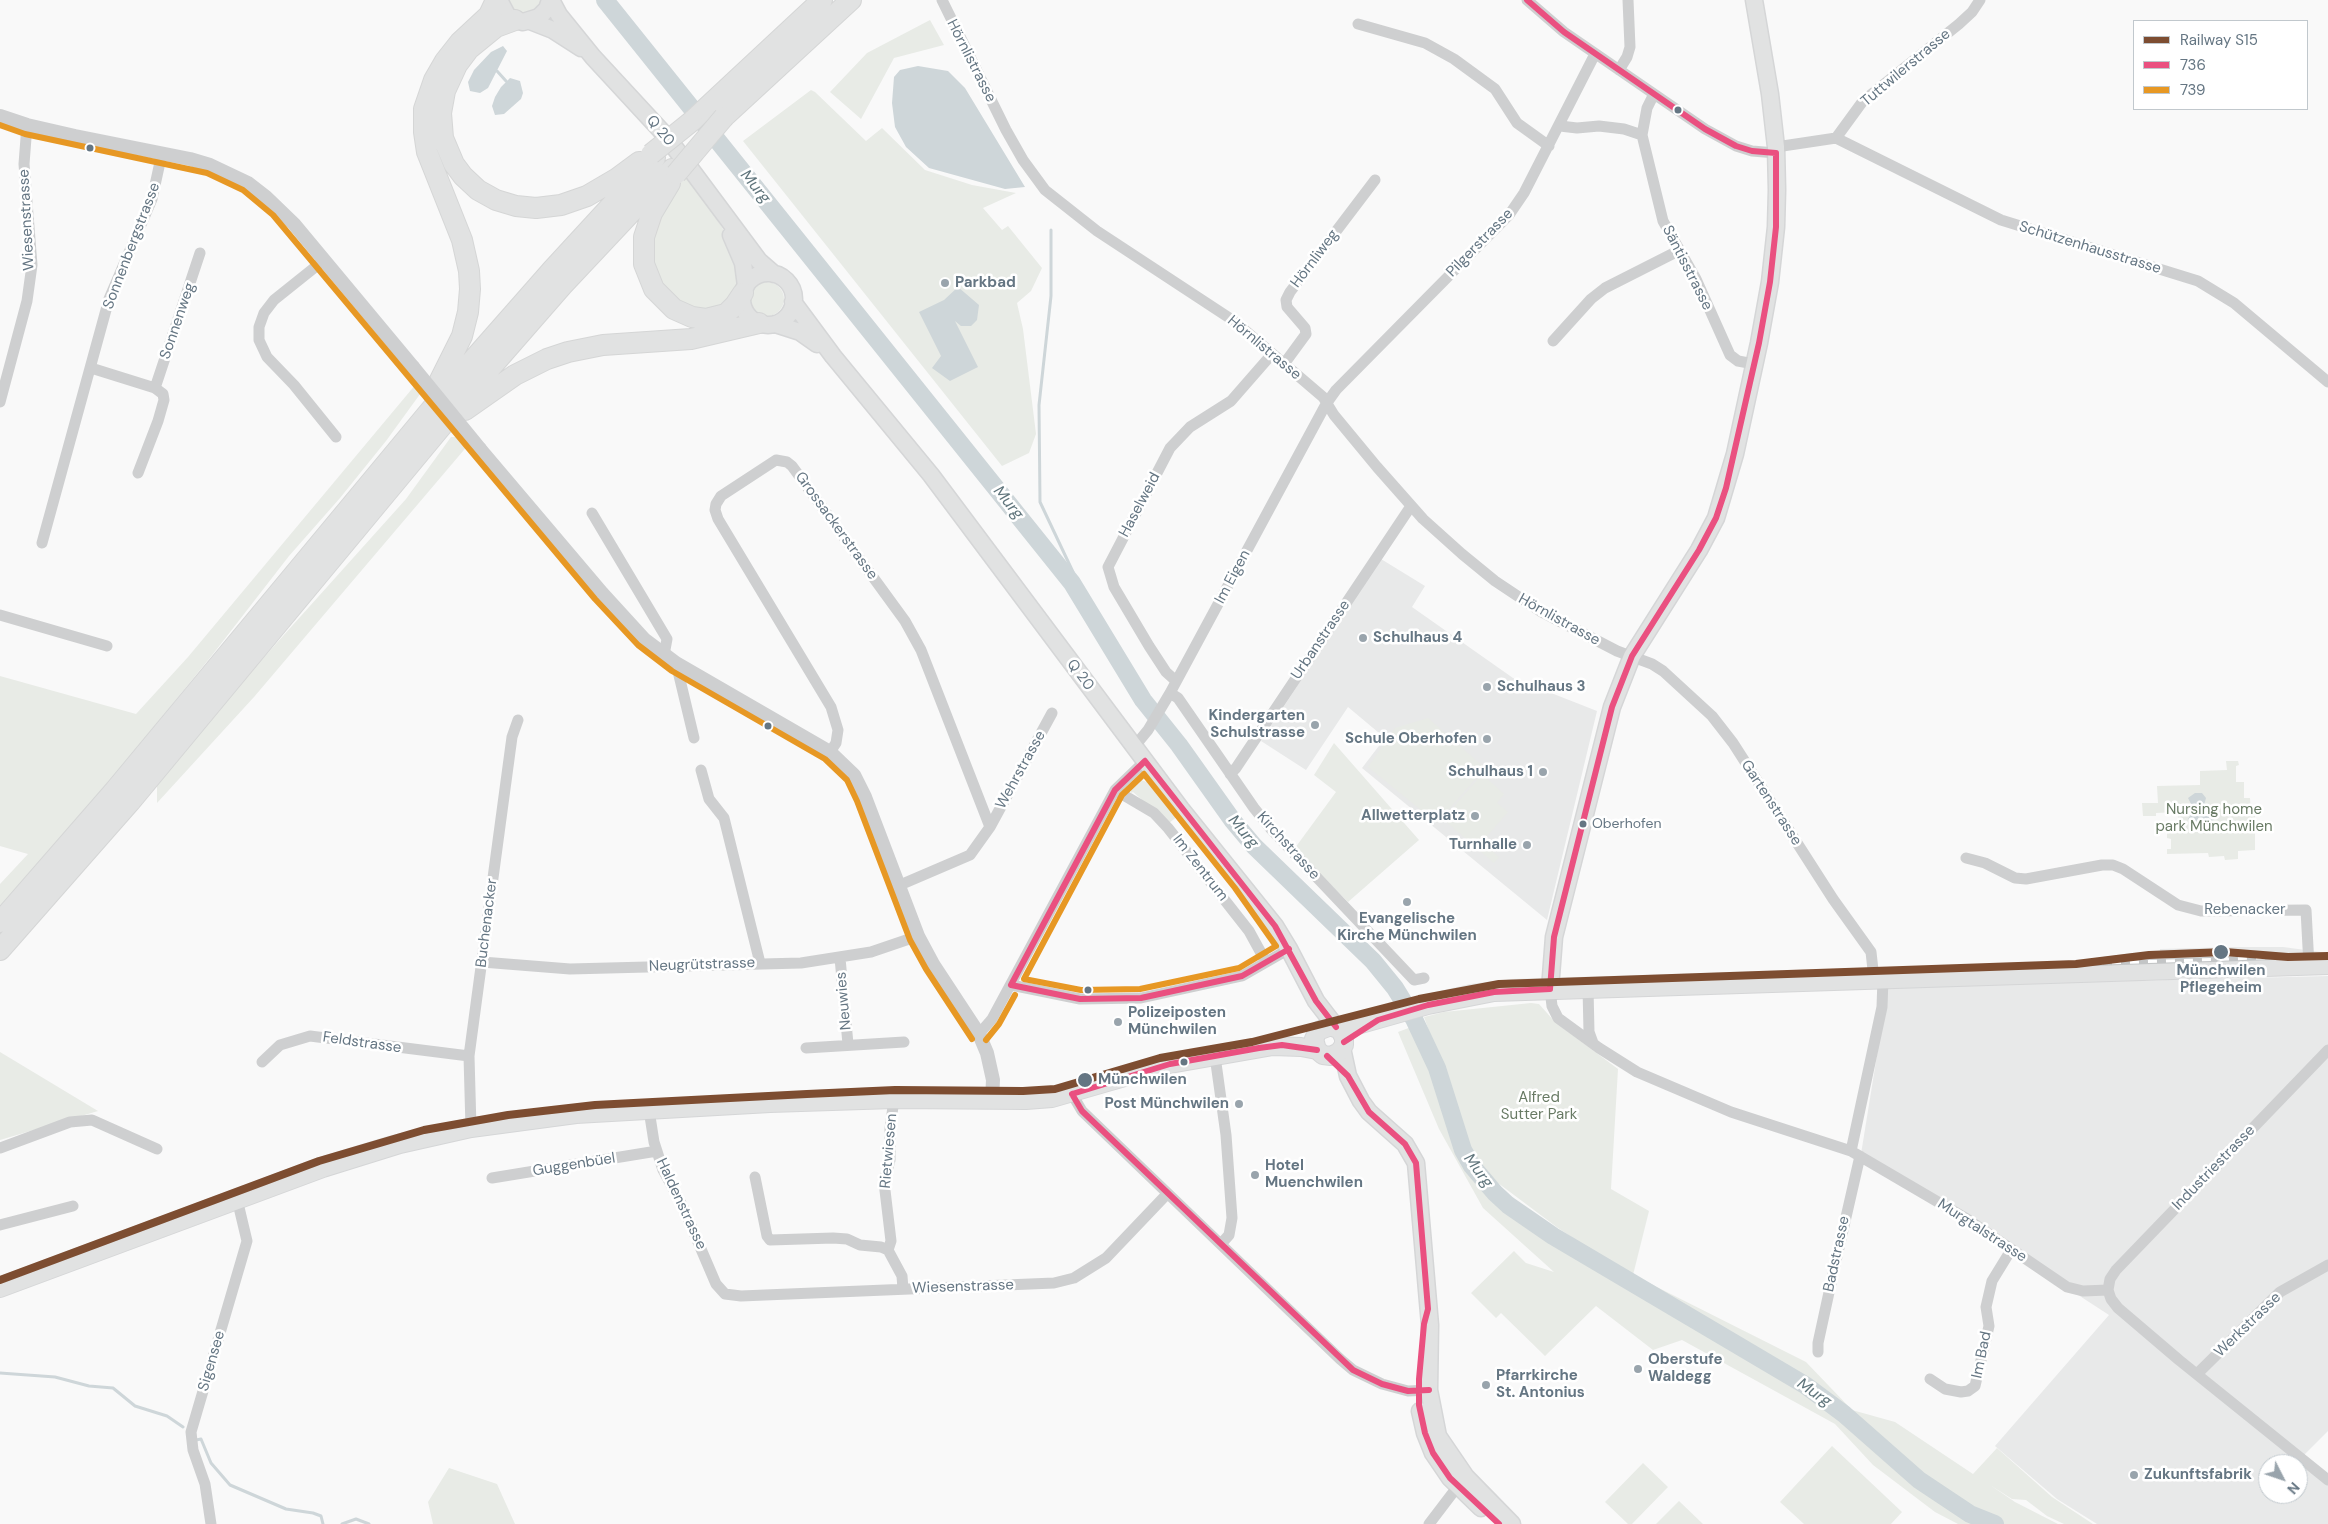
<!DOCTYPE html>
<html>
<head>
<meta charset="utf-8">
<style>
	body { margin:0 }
	#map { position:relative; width:2328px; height:1524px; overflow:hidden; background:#f9f9f9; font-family:"DM Sans",sans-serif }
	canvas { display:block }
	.legend { position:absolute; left:2133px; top:20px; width:175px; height:90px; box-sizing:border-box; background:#fff; border:1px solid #c1c8cd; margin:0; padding:6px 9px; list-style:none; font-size:15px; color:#657683 }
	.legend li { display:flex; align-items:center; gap:10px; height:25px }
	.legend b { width:25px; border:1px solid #c1c8cd }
	.north { position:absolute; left:2258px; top:1454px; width:50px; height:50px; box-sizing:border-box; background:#fff; border:1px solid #c1c8cd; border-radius:50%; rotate:131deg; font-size:14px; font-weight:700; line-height:20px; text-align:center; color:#657683 }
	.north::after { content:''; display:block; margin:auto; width:18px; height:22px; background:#99a4ac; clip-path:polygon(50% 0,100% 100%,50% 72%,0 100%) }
</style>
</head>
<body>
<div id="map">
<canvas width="2328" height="1524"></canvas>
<ul class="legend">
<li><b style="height:6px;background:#7d4d31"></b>Railway S15</li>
<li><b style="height:6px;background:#ea5080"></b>736</li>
<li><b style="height:6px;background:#e79824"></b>739</li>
</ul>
<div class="north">N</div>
</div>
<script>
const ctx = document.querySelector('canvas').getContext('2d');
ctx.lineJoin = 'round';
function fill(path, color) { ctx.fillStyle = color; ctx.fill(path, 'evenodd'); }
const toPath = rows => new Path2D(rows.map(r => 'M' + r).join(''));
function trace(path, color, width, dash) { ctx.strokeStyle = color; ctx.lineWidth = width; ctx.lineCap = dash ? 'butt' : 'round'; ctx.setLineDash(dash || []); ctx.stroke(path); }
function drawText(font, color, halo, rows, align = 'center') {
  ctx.font = font + ' "DM Sans",sans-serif'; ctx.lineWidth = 5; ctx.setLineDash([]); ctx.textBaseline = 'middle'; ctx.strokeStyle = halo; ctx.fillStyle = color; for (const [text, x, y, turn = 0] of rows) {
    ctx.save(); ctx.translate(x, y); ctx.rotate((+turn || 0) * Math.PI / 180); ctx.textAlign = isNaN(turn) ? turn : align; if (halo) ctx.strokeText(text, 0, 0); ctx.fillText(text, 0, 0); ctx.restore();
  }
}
fill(toPath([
	[1381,559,1425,586,1412,607,1513,678,1597,711,1547,920,1362,768,1385,738,1348,707,1306,770,1261,741],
	[2233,947,2283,947,2328,953,2328,959,1420,1002,1418,996,1470,984,1511,979,2068,962,2130,953,2160,952,2160,949],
	[2328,976,2328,1431,2299,1460,2328,1484,2328,1524,2097,1524,2057,1499,1995,1446,2109,1315,1861,1154,1888,987],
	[2268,1464,2298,1464,2298,1494,2268,1494],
	[872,1087,982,1087,977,1093,506,1117,0,1283,0,1276,319,1157,388,1136,429,1126,479,1116,593,1102]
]), '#e8e9e9');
fill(toPath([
	[504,0,544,0,540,10,516,15],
	[930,20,944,45,894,58,861,119,830,92,867,53],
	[811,90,815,92,866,141,882,128,925,170,972,185,1016,193,983,208,1002,230,1008,226,1042,268,1031,291,1017,303,1023,329,1036,434,1029,453,1002,466,743,141],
	[687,175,722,227,734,252,740,280,731,300,708,313,674,301,653,276,654,219,664,200],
	'750 299a17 17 0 1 1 34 0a17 17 0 1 1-34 0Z',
	[416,384,423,390,386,441,340,498,289,556,213,654,97,797,0,908,0,884,28,854,0,846,0,676,136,714,188,657],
	[451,437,463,437,469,444,254,697,157,803,157,786,239,685,406,499],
	[1428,718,1485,768,1437,823,1368,767,1395,728],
	[1334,743,1419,840,1348,902,1295,848,1336,792,1314,775],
	[2226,761,2238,761,2239,765,2236,766,2236,782,2244,782,2244,798,2250,798,2251,814,2255,814,2255,850,2238,851,2238,859,2225,860,2224,856,2209,857,2208,853,2167,854,2167,849,2171,849,2171,839,2167,838,2167,833,2179,832,2178,812,2156,813,2156,816,2143,816,2142,803,2158,803,2157,786,2200,785,2200,771,2227,770],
	[1482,774,1504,794,1497,803,1508,812,1482,842,1499,857,1494,863,1443,819],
	[1138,779,1147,782,1178,816,1169,823,1133,792,1131,793,1129,785,1132,781],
	[1531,1003,1539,1004,1555,1022,1618,1069,1611,1189,1649,1211,1633,1275,1806,1362,1852,1410,1895,1422,1973,1474,1997,1448,2052,1497,2093,1524,2064,1524,2047,1516,2026,1500,2012,1499,1990,1485,2015,1502,2058,1524,1958,1524,1935,1512,1873,1465,1835,1424,1682,1340,1653,1350,1596,1306,1545,1356,1501,1313,1496,1318,1471,1293,1514,1251,1526,1263,1554,1272,1483,1208,1439,1129,1398,1032,1422,1023,1477,1169,1554,1231,1601,1257,1558,1228,1478,1168,1424,1017,1444,1012],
	[0,1052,98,1111,0,1140],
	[1832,1446,1902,1512,1891,1524,1804,1524,1780,1502],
	[1643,1463,1668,1487,1632,1524,1628,1524,1605,1502],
	[449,1468,497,1484,515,1524,433,1524,428,1502],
	[1679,1501,1703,1524,1656,1524]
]), '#e8ebe6');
fill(toPath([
	[503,46,507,51,488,88,480,93,470,91,468,82,474,70,491,52],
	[918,66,948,71,965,88,1025,187,1005,189,929,168,906,147,895,127,892,103,894,77,900,70],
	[510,78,520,81,523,93,521,99,504,114,495,115,492,106,495,97,501,87],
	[958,287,979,305,977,320,971,326,961,326,955,321,978,367,950,381,932,368,941,356,919,312,944,300],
	[2195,793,2202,793,2206,798,2203,809,2207,815,2214,815,2214,820,2207,825,2193,824,2188,819,2194,810,2188,798]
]), '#ced6d9');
trace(toPath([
	[497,71,506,81],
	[1051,230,1051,296,1039,405,1040,502,1073,572,1069,580],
	[0,1373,55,1377,89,1386,113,1388,135,1406,167,1416,183,1427],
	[196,1440,201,1439,211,1463,230,1485,286,1509,313,1513,321,1516,323,1524],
	[342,1524,356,1519,369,1524]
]), '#ced6d9', 3);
trace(toPath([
	[605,0,1072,583,1143,700,1179,745,1233,821,1254,846,1373,961,1395,988,1414,1019,1437,1068,1463,1150,1472,1166,1495,1193,1508,1205,1553,1236,1805,1385,1844,1414,1919,1480,1970,1514,1995,1524]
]), '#ced6d9', 18);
const secondary = toPath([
	[499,0,507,15,512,19,523,22,539,17,547,9,550,0],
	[551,0,559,15,593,57,666,136,759,261,774,274],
	[530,21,553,30,581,48],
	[731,235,743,263,746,286],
	'742 299a26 26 0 1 1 52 0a26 26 0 1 1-52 0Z',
	[793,302,833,356,931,475,1181,809,1275,926,1289,949,1316,1001,1336,1027],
	[775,324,800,332,817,344],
	[1550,989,1554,937,1612,707,1632,656,1699,550,1716,518,1735,454,1759,343,1770,282,1776,227,1777,190,1776,147,1770,94,1754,0],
	[1342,1048,1348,1076,1361,1101,1369,1112,1405,1144,1416,1163,1430,1325,1429,1390,1438,1436,1466,1477,1512,1524],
	[1420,1411,1425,1433,1433,1453,1450,1478,1481,1508]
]);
const primary = toPath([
	[1340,1030,1428,1005,1494,992,2328,965],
	[0,1288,323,1168,400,1144,471,1128,576,1114,770,1103,894,1099,1026,1100,1052,1098,1170,1064,1273,1046,1301,1047,1317,1050,1323,1055,1331,1056,1339,1052,1344,1045,1344,1038,1340,1030,1331,1026,1318,1031,1314,1039,1317,1050]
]);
const motorway = toPath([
	[515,20,496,27,469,49,457,65,445,91,441,113,443,138,454,164,463,176,478,190,496,200,516,206,536,208,561,205,587,196,616,179,639,162],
	[724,117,851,0],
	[692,121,822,0],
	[670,183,652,213,644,237,644,264,654,289,674,309,692,317,706,319,726,314,735,305,743,293],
	[435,390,462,336,468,312,470,289,469,271,462,240,427,152,424,132,424,109,434,80,445,61,460,42,489,15,496,0],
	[465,410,515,375,547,359,568,352,603,345,691,339,759,323],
	[0,922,115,790,463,371,551,271,655,158],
	[0,950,130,802,480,380,562,286,672,169]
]);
trace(secondary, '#d5d6d7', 19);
trace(primary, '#d5d6d7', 20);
trace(motorway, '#d5d6d6', 22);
trace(toPath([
	[942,0,1006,130,1023,160,1045,190,1097,231,1234,321,1323,397,1334,415,1377,467,1423,519,1462,554,1495,581,1540,611,1617,651,1652,664,1663,671,1712,716,1733,743,1833,899,1871,952,1874,979],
	[1527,0,1564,32,1705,129,1736,146,1752,151,1776,153],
	[1358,24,1425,43,1454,59,1495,89,1517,123,1549,146],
	[1619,70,1627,57,1630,47,1628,0],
	[1654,94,1647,108,1642,135,1663,221,1696,279,1730,355,1738,361,1754,364],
	[1560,126,1577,128,1599,126,1624,129,1642,135],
	[1836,138,2001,220,2198,281,2234,303,2328,382],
	[1776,147,1836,138,1863,101,1959,24,1972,12,1980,0],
	[324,260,274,300,264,313,259,327,259,340,267,357,294,385,336,437],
	[1553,341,1591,299,1605,288,1678,251],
	[1284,364,1306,334,1305,328,1287,307,1286,300,1290,292,1375,180],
	[91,368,155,388,163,394,164,400,158,421,138,473],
	[155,388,200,253],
	[0,402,27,301,32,265,24,164,27,125],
	[592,513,667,639,664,655],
	[42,543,109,299,152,199,162,153],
	[0,615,107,646],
	[676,663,694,738],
	[1176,681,1166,672,1149,646,1114,587,1108,567,1170,448,1190,427,1231,401,1272,354],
	[1170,693,1178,698,1254,808,1271,829,1414,980,1424,978],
	[1134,747,1148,730,1170,693,1326,404,1336,390,1509,215,1524,193,1595,54],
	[830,752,836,743,838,730,831,707,718,519,715,510,716,504,721,496,776,460,787,462,792,466,905,621,921,650,990,827,970,855,900,885],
	[701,770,709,799,724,818,760,963],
	[1230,774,1236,768,1411,506],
	[1115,790,1154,813,1168,828,1249,931,1266,962],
	[990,827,1052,713],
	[1966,858,1985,863,2015,878,2026,879,2102,865,2113,865,2123,869,2178,905,2201,911,2306,910,2309,966],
	[840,958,848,1044],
	[482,962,570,969,801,963,871,952,918,936],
	[1011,985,1080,999,1141,998,1242,976,1289,949],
	[1588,988,1589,1032,1593,1043],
	[1550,989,1552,1006,1558,1018,1599,1048,1637,1072,1731,1112,1851,1151,1967,1219,2067,1287,2083,1291,2108,1290],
	[979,1034,992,1019,1115,790,1145,761],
	[806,1048,904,1042],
	[2328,1050,2116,1270,2110,1279,2108,1290,2111,1299,2118,1308,2179,1360,2328,1480],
	[1215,1056,1226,1135,1232,1218,1229,1235,1221,1244],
	[262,1062,280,1045,310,1036,469,1056],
	[1072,1094,1082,1111,1340,1359,1353,1370,1382,1384,1408,1391,1429,1390],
	[894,1099,890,1129,890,1160,884,1182,891,1241,888,1250,902,1276,903,1289],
	[649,1110,654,1142,663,1170,683,1207,716,1284,725,1294,741,1296,1054,1283,1074,1278,1106,1258,1167,1194],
	[471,1128,469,1056,512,737,518,720],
	[0,1148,70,1122,92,1120,157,1149],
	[1851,1151,1882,1007,1883,979],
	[755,1177,767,1236,770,1240,833,1238,847,1239,860,1245,881,1247,888,1250],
	[492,1178,657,1151],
	[0,1225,73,1206],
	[1818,1352,1818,1343,1833,1274,1860,1156],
	[2197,1374,2280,1292,2328,1265],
	[1930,1379,1945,1389,1961,1392,1968,1391,1975,1386,1989,1326,1986,1307,1992,1281,2011,1250],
	[211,1524,205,1484,193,1450,191,1432,247,1241,237,1199],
	[1429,1524,1461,1482]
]), '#cecfd0', 11);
trace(toPath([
	[0,116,27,125,75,136,190,159,210,165,248,183,266,197,294,224,413,367],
	[480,449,602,593,644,639,676,663,830,752,854,775,865,797,918,936,933,964,979,1034,987,1053,993,1080,992,1099]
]), '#cecfd0', 14);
trace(secondary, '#e1e2e2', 16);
trace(primary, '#e1e2e2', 18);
trace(motorway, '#e1e2e2', 20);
const rail = toPath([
	[2076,964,2288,957]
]);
trace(rail, '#c3c5c6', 5);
trace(rail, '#fff', 3, [9]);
const motorwayBridge = toPath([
	[651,154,692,121],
	[676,174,724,117]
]);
trace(motorwayBridge, '#d5d6d6', 22, []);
trace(toPath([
	[413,367,480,449]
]), '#cecfd0', 14);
trace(motorwayBridge, '#e1e2e2', 20);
trace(toPath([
	[1527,0,1564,32,1705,129,1736,146,1752,151,1776,153],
	[1145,761,1275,926,1316,1001,1336,1027],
	[1011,985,1080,999,1141,998,1242,976,1289,949],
	[1011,985,1115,790,1145,761],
	[1550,989,1554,937,1612,707,1632,656,1699,550,1716,518,1726,488,1759,343,1770,282,1776,227,1776,153],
	[1344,1042,1378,1020,1428,1005,1494,992,1550,989],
	[1327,1056,1348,1076,1369,1112,1405,1144,1416,1163,1428,1309,1424,1324,1419,1379,1419,1405,1425,1433,1433,1453,1450,1478,1499,1524],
	[1072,1094,1082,1111,1353,1370,1382,1384,1408,1391,1429,1390],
	[1072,1094,1170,1064,1259,1048,1282,1045,1317,1050]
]), '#ea5080', 6);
trace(toPath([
	[0,125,25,134,207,173,243,190,273,215,595,599,638,645,672,671,825,759,847,780,857,801,910,940,926,969,972,1039],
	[1144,774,1235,888,1276,946,1239,968,1140,989,1081,990,1024,979,1122,795,1144,774],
	[986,1040,999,1024,1015,995]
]), '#e79824', 6);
trace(toPath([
	[0,1280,319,1161,424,1130,508,1115,595,1105,807,1094,895,1090,1023,1091,1055,1089,1160,1058,1252,1042,1419,999,1499,984,2076,964,2149,955,2225,952,2288,957,2328,956]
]), '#7d4d31', 8);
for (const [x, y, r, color] of [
	[1678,110,4.5,"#657683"],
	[90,148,4.5,"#657683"],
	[945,283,5,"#99a4ac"],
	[1363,638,5,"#99a4ac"],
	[1487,687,5,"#99a4ac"],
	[1315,725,5,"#99a4ac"],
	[768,726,4.5,"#657683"],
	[1487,739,5,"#99a4ac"],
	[1543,772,5,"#99a4ac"],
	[1475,816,5,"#99a4ac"],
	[1583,824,4.5,"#657683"],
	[1527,845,5,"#99a4ac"],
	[1407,902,5,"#99a4ac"],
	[2221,952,8,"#657683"],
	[1088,990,4.5,"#657683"],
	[1118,1022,5,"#99a4ac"],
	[1184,1062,4.5,"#657683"],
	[1085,1080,8,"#657683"],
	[1239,1104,5,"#99a4ac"],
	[1255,1175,5,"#99a4ac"],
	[1638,1369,5,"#99a4ac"],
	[1486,1385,5,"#99a4ac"],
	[2134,1475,5,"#99a4ac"]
]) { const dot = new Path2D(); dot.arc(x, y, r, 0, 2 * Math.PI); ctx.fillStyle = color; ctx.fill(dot); trace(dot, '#fff', 2); }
drawText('14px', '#657683', '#fff', [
	["Oberhofen",1592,824]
], 'left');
drawText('15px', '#657683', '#fff', [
	["Hörnlistrasse",971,61,63],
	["Tuttwilerstrasse",1906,68,-40],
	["Q 20",660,131,50],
	["Wiesenstrasse",27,220,-93],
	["Pilgerstrasse",1480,243,-46],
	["Sonnenbergstrasse",132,246,-69],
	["Schützenhausstrasse",2090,248,17],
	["Hörnliweg",1315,259,-53],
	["Säntisstrasse",1687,268,63],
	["Sonnenweg",178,321,-71],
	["Hörnlistrasse",1264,348,40],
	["Haselweid",1140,505,-62],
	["Grossackerstrasse",836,526,54],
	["Im Eigen",1233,577,-62],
	["Hörnlistrasse",1559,620,29],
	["Urbanstrasse",1321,640,-56],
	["Q 20",1080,675,53],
	["Wehrstrasse",1021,770,-61],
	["Gartenstrasse",1771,803,57],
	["Kirchstrasse",1288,846,48],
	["Im Zentrum",1200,868,52],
	["Rebenacker",2245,910],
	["Buchenacker",487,923,-83],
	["Neugrütstrasse",702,965,-2],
	["Neuwies",844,1001,-95],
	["Feldstrasse",362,1043,8],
	["Rietwiesen",889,1151,-85],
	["Guggenbüel",574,1165,-9],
	["Industriestrasse",2214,1168,-46],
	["Haldenstrasse",681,1204,65],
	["Murgtalstrasse",1982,1231,33],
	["Badstrasse",1837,1254,-78],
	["Wiesenstrasse",963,1287,-2],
	["Werkstrasse",2248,1325,-44],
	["Im Bad",1982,1355,-78],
	["Sigensee",212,1361,-74]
]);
drawText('bold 15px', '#657683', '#fff', [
	["Parkbad",955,283],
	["Schulhaus 4",1373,638],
	["Schulhaus 3",1497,687],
	["Kindergarten",1305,716,"right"],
	["Schulstrasse",1305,733,"right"],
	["Schule Oberhofen",1477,739,"right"],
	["Schulhaus 1",1533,772,"right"],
	["Allwetterplatz",1465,816,"right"],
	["Turnhalle",1517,845,"right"],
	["Evangelische",1407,919,"center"],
	["Kirche Münchwilen",1407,936,"center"],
	["Polizeiposten",1128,1013],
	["Münchwilen",1128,1030],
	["Post Münchwilen",1229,1104,"right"],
	["Hotel",1265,1166],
	["Muenchwilen",1265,1183],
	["Oberstufe",1648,1360],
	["Waldegg",1648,1377],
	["Pfarrkirche",1496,1376],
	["St. Antonius",1496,1393],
	["Zukunftsfabrik",2144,1475]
], 'left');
drawText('15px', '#687a64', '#fff', [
	["Nursing home",2214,810],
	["park Münchwilen",2214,827],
	["Alfred",1539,1098],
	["Sutter Park",1539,1115]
]);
drawText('bold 15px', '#657683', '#fff', [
	["Münchwilen",2221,971],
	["Pflegeheim",2221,988],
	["Münchwilen",1098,1080,"left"]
]);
drawText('italic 16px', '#60757c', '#fff', [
	["Murg",755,187,51],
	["Murg",1008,503,51],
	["Murg",1243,832,50],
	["Murg",1478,1171,54],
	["Murg",1814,1393,35]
]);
</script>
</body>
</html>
